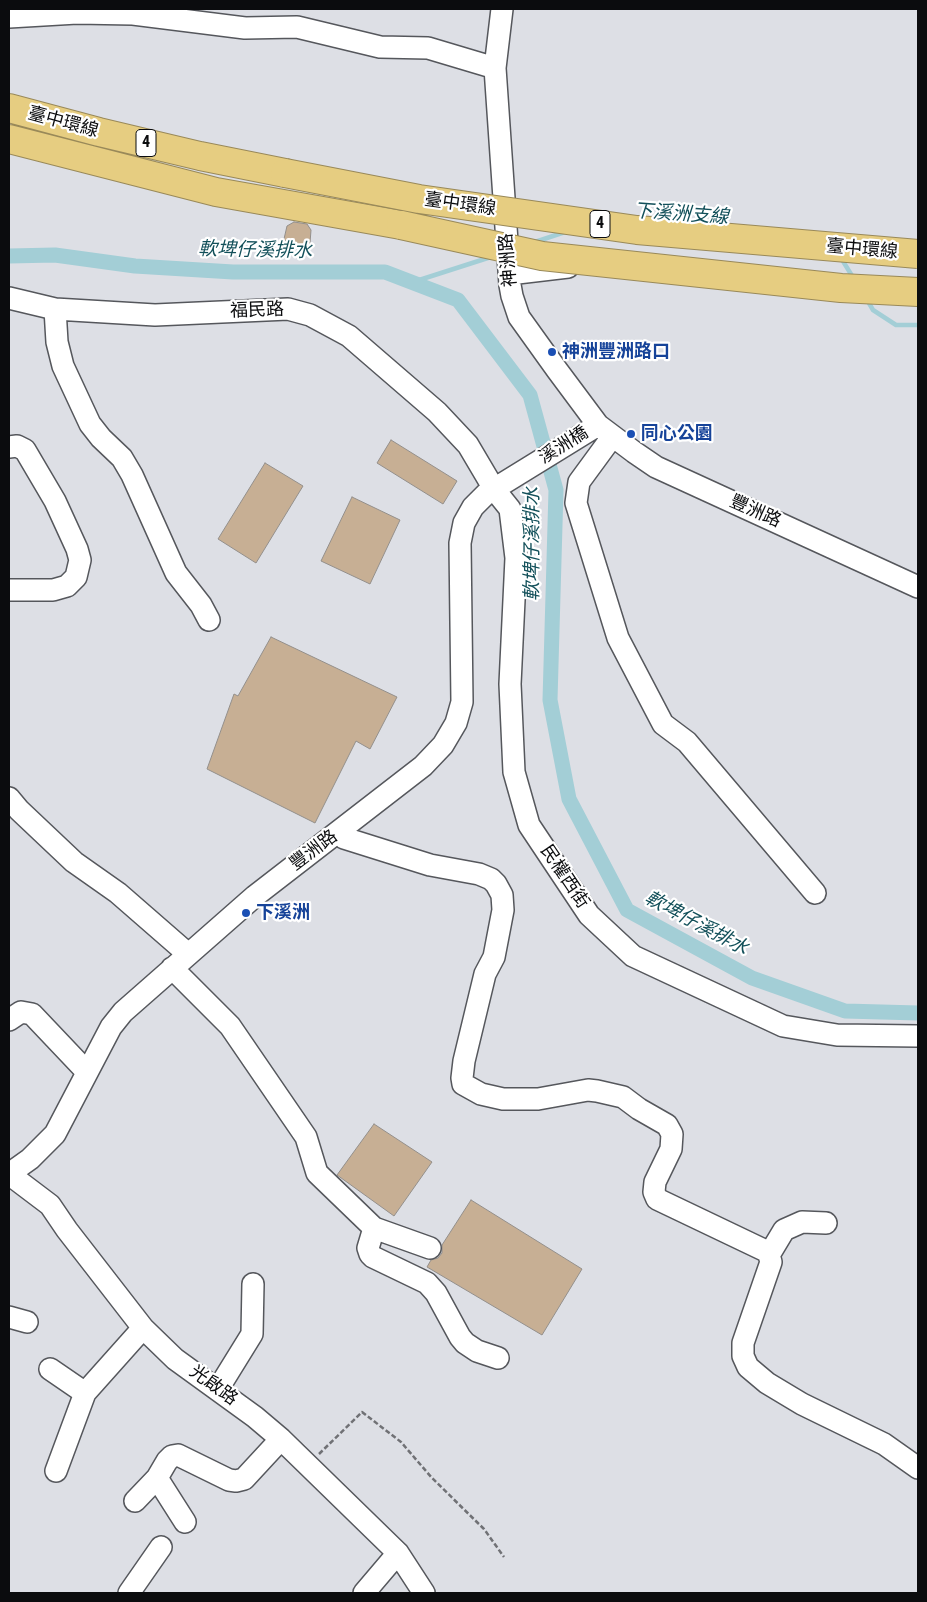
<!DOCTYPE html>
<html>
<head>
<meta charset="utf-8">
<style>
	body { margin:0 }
	#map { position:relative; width:927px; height:1602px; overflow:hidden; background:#dddfe5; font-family:"Roboto Condensed",sans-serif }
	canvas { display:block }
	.frame { position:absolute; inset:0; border:10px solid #0b0c0e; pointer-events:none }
</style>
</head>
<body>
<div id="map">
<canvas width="927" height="1602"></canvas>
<div class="frame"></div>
</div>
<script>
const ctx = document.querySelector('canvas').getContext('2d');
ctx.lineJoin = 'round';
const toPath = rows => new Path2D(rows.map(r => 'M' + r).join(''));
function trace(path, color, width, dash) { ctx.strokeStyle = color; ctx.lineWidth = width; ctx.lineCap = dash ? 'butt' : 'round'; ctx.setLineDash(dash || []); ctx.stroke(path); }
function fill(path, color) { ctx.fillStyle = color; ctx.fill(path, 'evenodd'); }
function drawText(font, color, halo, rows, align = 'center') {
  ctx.font = font + ' "Roboto Condensed","Noto Sans TC",sans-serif'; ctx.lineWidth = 4.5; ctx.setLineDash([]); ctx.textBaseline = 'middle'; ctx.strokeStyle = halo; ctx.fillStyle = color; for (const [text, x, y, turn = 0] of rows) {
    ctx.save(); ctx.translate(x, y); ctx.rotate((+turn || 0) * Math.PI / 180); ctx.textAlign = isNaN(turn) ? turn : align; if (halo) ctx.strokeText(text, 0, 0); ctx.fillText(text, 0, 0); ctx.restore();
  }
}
trace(toPath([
	[535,242,565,232],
	[841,258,854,279],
	[413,282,494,256],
	[866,298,873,310,896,325,918,325]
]), '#a3ced6', 4.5);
trace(toPath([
	[9,256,55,255,135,266,233,272,385,272,458,300,530,395,556,490,550,700,569,799,627,910,752,978,845,1011,918,1013]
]), '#a3ced6', 15);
const building = toPath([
	[294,222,307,224,311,230,310,243,304,247,290,246,284,239,287,226,294,222],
	[391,440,457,481,443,504,377,463,391,440],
	[265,463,303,486,256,563,218,539,265,463],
	[352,497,400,520,370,584,321,561,352,497],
	[271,637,397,697,370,749,356,741,315,823,207,769,234,694,238,696,271,637],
	[374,1124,432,1162,394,1216,337,1175,374,1124],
	[471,1200,582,1269,542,1335,427,1267,431,1260,438,1258,442,1253,442,1245,471,1200]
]);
fill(building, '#c7af94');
trace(building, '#938f8b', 1);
const minor = toPath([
	[502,9,495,68,510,285,512,296,519,317,557,370,598,425,634,452,656,467,918,587],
	[9,17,77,13,133,14,245,28,297,27,380,47,428,48,495,68],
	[509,274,568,267],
	[9,298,55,309,155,315,288,309,310,315,349,336,437,412,468,445,494,489,510,509,516,558,510,684,514,772,529,825,589,915,633,956,783,1026,837,1035,918,1036],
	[55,309,57,342,63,366,90,424,101,438,122,458,132,475,176,573,201,605,209,620],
	[612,437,579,482,576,503,618,638,663,724,687,742,815,893],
	[9,447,17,446,25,450,55,501,77,549,80,560,76,577,67,586,53,590,9,590],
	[9,798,19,810,74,862,118,893,188,954],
	[339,832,344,838,430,865,479,874,491,879,496,884,502,895,503,910,494,957,485,974,464,1061,462,1078,463,1084,481,1094,503,1099,538,1099,588,1090,597,1091,623,1097,639,1109,667,1125,672,1134,671,1149,655,1182,654,1192,657,1199,768,1252,769,1255,771,1262,743,1343,743,1356,748,1367,767,1383,802,1404,884,1444,918,1468],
	[172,968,230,1026,306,1137,317,1173,374,1228,430,1248],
	[9,1020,21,1012,32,1014,87,1072],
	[9,1174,30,1159,55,1134,111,1027,123,1012,255,896,423,766,443,745,456,723,462,702,460,543,464,523,473,507,486,494,598,425],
	[9,1174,50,1205,67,1230,143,1328,175,1359,255,1417,281,1439,398,1553,424,1593],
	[374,1228,368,1248,370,1254,373,1257,427,1283,436,1293,460,1337,465,1343,477,1351,498,1358],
	[769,1255,784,1230,802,1222,826,1223],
	[9,1317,27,1322],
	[50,1369,85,1393],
	[218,1389,252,1334,253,1284],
	[56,1471,85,1393,143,1328],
	[157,1478,185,1522],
	[135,1501,157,1478,167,1461,172,1456,178,1455,229,1480,236,1481,244,1479,281,1439],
	[129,1593,161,1547],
	[364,1593,398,1553]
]);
const highway = toPath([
	[9,108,99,132,200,156,285,173],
	[9,139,216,192,401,225]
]);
trace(minor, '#55575c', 24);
trace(highway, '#998959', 30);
trace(toPath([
	[319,1454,362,1412,401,1442,432,1478,484,1529,504,1557]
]), '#707175', 2.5, [5, 2.5]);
trace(minor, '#fff', 21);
trace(highway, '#e6cd81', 28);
const highwayBridge = toPath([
	[285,173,419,199,637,230,918,254],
	[401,225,542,256,841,288,918,292]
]);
trace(highwayBridge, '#998959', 30, []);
trace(highwayBridge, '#e6cd81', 28);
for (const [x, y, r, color] of [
	[552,352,5,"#1a4fb4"],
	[631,434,5,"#1a4fb4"],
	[246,913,5,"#1a4fb4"]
]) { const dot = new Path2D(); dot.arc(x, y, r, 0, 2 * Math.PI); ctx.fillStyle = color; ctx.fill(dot); trace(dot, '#fff', 2); }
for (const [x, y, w] of [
	[146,143,20],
	[600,224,20]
]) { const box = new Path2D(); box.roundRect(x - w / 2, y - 13.5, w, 27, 4); ctx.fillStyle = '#fff'; ctx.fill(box); trace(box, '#0b0c0e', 1); }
drawText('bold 16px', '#0b0c0e', null, [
	["4",146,143],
	["4",600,224]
]);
drawText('18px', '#0b0c0e', '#fff', [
	["臺中環線",63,123,15],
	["臺中環線",460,205,8],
	["臺中環線",862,250,5],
	["神洲路",509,260,-95],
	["福民路",257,311,-2],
	["溪洲橋",564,446,-32],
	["豐洲路",755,512,24],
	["豐洲路",314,851,-37],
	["民權西街",564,877,56],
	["光啟路",213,1386,36]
]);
drawText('bold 18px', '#164399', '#fff', [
	["神洲豐洲路口",562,352],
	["同心公園",641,434],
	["下溪洲",256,913]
], 'left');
drawText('italic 19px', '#13505a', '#fff', [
	["下溪洲支線",681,215,4],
	["軟埤仔溪排水",255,251,1],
	["軟埤仔溪排水",533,544,-90],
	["軟埤仔溪排水",696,924,28]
]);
</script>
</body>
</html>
